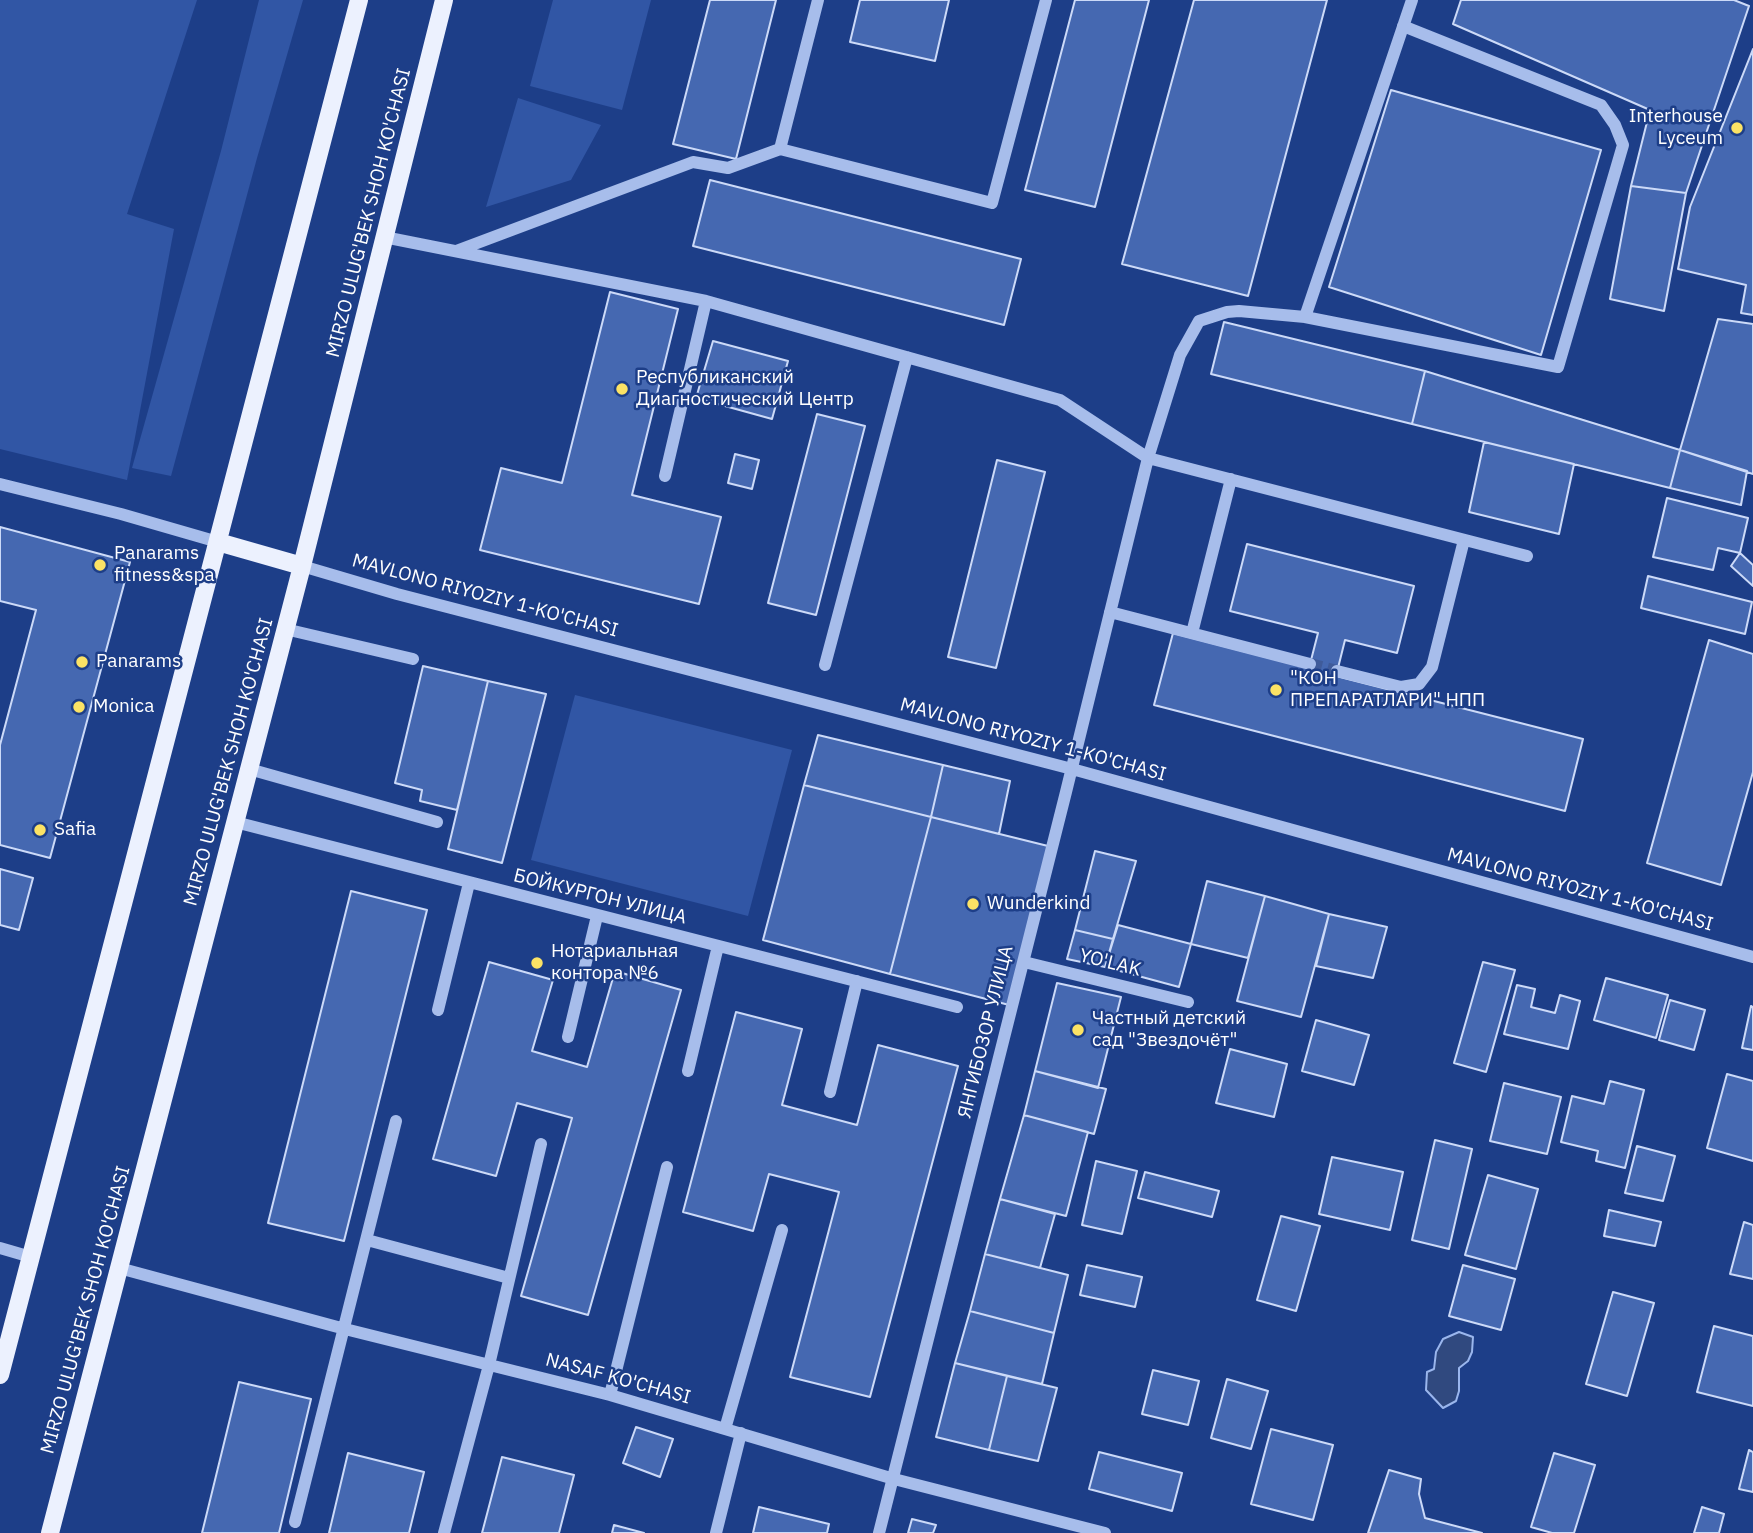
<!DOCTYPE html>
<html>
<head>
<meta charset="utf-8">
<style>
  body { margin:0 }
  canvas { display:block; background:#1d3e88 }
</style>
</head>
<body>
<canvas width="1753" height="1533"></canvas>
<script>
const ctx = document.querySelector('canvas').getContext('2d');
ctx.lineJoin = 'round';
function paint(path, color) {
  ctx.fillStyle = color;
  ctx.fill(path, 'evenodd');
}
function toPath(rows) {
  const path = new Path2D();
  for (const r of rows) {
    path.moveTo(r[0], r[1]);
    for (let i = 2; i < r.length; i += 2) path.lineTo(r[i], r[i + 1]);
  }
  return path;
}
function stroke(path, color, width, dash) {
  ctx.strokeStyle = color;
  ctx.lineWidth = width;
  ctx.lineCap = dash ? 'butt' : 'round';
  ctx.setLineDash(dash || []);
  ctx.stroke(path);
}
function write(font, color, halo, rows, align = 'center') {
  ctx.font = font + ' "IBM Plex Sans",sans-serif';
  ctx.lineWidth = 5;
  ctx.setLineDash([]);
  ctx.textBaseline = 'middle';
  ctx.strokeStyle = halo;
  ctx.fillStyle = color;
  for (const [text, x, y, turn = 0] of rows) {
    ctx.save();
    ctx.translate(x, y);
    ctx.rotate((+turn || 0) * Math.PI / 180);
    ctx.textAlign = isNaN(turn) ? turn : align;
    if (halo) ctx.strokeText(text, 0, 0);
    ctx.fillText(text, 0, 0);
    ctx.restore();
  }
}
const green = toPath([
  [0,0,197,0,127,214,174,229,127,480,0,449],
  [259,0,303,0,257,158,171,476,132,468,221,151],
  [553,0,651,0,622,110,530,86],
  [518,98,601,125,571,180,486,207],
  [575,695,792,750,748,916,531,860]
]);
const water = toPath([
  [1459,1332,1473,1337,1472,1352,1468,1361,1459,1368,1459,1391,1456,1401,1443,1408,1426,1390,1427,1372,1434,1369,1436,1352,1443,1339,1459,1332]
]);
const building = toPath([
  [710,0,776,0,736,159,673,144,710,0],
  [860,0,949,0,935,61,850,42,860,0],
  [1075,0,1149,0,1095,207,1025,190,1075,0],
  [1194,0,1327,0,1248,296,1122,264,1194,0],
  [1461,0,1734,0,1749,6,1686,193,1631,186,1650,110,1453,24,1461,0],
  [1753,49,1753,315,1741,313,1746,285,1678,269,1690,207,1753,49],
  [1391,90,1601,150,1541,355,1329,287,1391,90],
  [710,180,1021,259,1004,325,693,246,710,180],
  [1631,186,1686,193,1664,311,1610,299,1631,186],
  [610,292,678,309,632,495,721,517,699,604,480,550,501,468,562,483,610,292],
  [1718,319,1753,324,1753,474,1680,450,1718,319],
  [1224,322,1425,371,1412,424,1211,374,1224,322],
  [713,341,788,361,772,419,696,398,713,341],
  [1425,371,1680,450,1670,488,1412,424,1425,371],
  [817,414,865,426,816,615,768,603,817,414],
  [1484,442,1574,464,1559,534,1469,512,1484,442],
  [1680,450,1747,471,1741,505,1670,488,1680,450],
  [735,454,759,460,752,489,728,483,735,454],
  [997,460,1045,472,996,668,948,657,997,460],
  [1667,498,1748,518,1740,553,1718,548,1713,570,1653,557,1667,498],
  [0,527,130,562,50,858,0,845,0,745,36,610,0,601,0,527],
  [1247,544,1414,586,1397,653,1345,640,1336,676,1583,739,1565,811,1154,705,1173,633,1309,668,1318,633,1230,611,1247,544],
  [1740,553,1753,565,1753,586,1731,566,1740,553],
  [1648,576,1752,602,1745,634,1641,608,1648,576],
  [1709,640,1753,654,1753,772,1721,885,1647,863,1709,640],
  [423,666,488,681,457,810,420,801,422,790,395,783,423,666],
  [488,681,546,694,502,863,448,849,488,681],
  [818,735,943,765,931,817,804,785,818,735],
  [943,765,1010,781,999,834,931,817,943,765],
  [804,785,931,817,890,974,763,940,804,785],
  [931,817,1052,847,1013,1006,890,974,931,817],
  [1095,851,1136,861,1113,939,1075,930,1095,851],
  [0,869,33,878,19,930,0,925,0,869],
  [1207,881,1265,896,1248,958,1191,944,1207,881],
  [351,891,427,910,344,1241,268,1223,351,891],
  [1265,896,1329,914,1301,1017,1237,1001,1265,896],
  [1329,914,1387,927,1373,978,1316,966,1329,914],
  [1118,925,1191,944,1179,987,1105,967,1118,925],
  [1075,930,1113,939,1105,967,1067,959,1075,930],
  [489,962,553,980,532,1051,587,1067,615,971,681,990,588,1315,521,1296,572,1118,517,1103,496,1176,433,1159,489,962],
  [1483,962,1515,970,1486,1072,1454,1063,1483,962],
  [1606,978,1668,995,1656,1038,1594,1020,1606,978],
  [1057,983,1121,997,1098,1088,1035,1071,1057,983],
  [1517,985,1535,989,1531,1007,1555,1013,1560,995,1580,1001,1568,1049,1504,1034,1517,985],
  [1670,1000,1705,1010,1694,1050,1659,1040,1670,1000],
  [1751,1006,1753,1007,1753,1050,1742,1048,1751,1006],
  [736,1012,802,1029,782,1105,857,1125,878,1045,958,1066,870,1397,790,1377,839,1192,769,1174,753,1231,683,1212,736,1012],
  [1316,1020,1369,1035,1354,1085,1302,1071,1316,1020],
  [1230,1049,1287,1064,1274,1117,1216,1103,1230,1049],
  [1035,1071,1106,1089,1094,1134,1024,1115,1035,1071],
  [1727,1074,1753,1081,1753,1161,1707,1148,1727,1074],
  [1610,1081,1644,1090,1625,1168,1596,1161,1598,1151,1561,1142,1572,1096,1604,1104,1610,1081],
  [1504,1083,1561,1097,1547,1154,1490,1141,1504,1083],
  [1024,1115,1088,1132,1066,1216,1000,1199,1024,1115],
  [1435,1140,1472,1149,1449,1249,1412,1240,1435,1140],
  [1637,1146,1675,1156,1663,1201,1625,1193,1637,1146],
  [1332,1157,1403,1172,1390,1230,1319,1214,1332,1157],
  [1096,1161,1137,1171,1122,1234,1082,1225,1096,1161],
  [1145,1172,1219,1191,1212,1217,1138,1198,1145,1172],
  [1488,1175,1538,1189,1516,1269,1465,1255,1488,1175],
  [1000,1199,1055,1214,1040,1268,985,1254,1000,1199],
  [1609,1210,1661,1222,1655,1246,1604,1236,1609,1210],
  [1281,1216,1320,1226,1296,1311,1257,1300,1281,1216],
  [1744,1222,1753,1225,1753,1279,1730,1274,1744,1222],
  [985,1254,1068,1275,1054,1333,970,1311,985,1254],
  [1087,1265,1142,1277,1135,1307,1080,1295,1087,1265],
  [1463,1265,1515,1279,1501,1330,1449,1316,1463,1265],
  [1613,1292,1654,1303,1627,1396,1586,1384,1613,1292],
  [970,1311,1054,1333,1042,1384,955,1363,970,1311],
  [1714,1326,1753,1336,1753,1406,1697,1392,1714,1326],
  [955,1363,1007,1376,989,1450,936,1437,955,1363],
  [1153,1370,1199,1381,1188,1425,1142,1414,1153,1370],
  [1007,1376,1057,1388,1038,1461,989,1450,1007,1376],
  [1227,1379,1268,1391,1251,1449,1211,1438,1227,1379],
  [239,1382,311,1399,279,1533,202,1533,239,1382],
  [636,1427,673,1439,660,1477,623,1463,636,1427],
  [1271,1429,1333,1445,1313,1520,1251,1504,1271,1429],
  [1749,1450,1753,1452,1753,1492,1739,1489,1749,1450],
  [1099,1452,1182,1473,1172,1511,1089,1489,1099,1452],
  [348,1453,424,1472,409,1533,329,1533,348,1453],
  [1554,1453,1595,1465,1574,1533,1552,1533,1531,1527,1554,1453],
  [502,1457,574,1475,559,1533,482,1533,502,1457],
  [1389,1470,1421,1479,1419,1494,1425,1518,1482,1533,1368,1533,1389,1470],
  [759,1507,829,1524,827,1533,753,1533,759,1507],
  [1702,1507,1724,1514,1719,1533,1694,1533,1702,1507],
  [912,1519,936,1525,933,1533,908,1533,912,1519],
  [614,1525,644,1533,612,1533,614,1525]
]);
const minorTunnel = toPath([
  [1310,664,1337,671]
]);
const minor = toPath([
  [780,149,818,0],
  [384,237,706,301,1060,400,1148,458,1527,556],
  [456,251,693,162,728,168,780,149,992,203,1046,0],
  [1305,317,1412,0],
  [665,476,706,301],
  [0,484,121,514,218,542],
  [302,566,397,594,1072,769,1753,957],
  [1110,612,1310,664],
  [285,629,413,659],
  [1192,633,1231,479],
  [825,665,907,357],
  [1337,671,1401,687,1419,684,1432,667,1464,540],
  [249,769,437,822],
  [235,822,957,1007],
  [1024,962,1188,1002],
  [438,1010,469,883],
  [568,1037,597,916],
  [688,1071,718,946],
  [830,1092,857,981],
  [367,1240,509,1278],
  [0,1248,31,1257],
  [119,1268,345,1329,610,1395,894,1479,1105,1533],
  [610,1395,667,1167],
  [725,1429,782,1230],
  [295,1522,396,1121],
  [444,1533,489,1365,541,1144],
  [716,1533,741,1433],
  [879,1533,1066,792,1148,458,1180,355,1199,321,1227,312,1239,311,1305,317,1558,367,1623,145,1615,125,1601,105,1403,26]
]);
const major = toPath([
  [218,542,302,566],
  [0,1375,359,0],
  [50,1533,302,566,444,0]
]);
const markers = [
  [1737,128,7,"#fbe265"],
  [622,389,7,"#fbe265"],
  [100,565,7,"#fbe265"],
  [82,662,7,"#fbe265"],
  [1276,690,7,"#fbe265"],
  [79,707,7,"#fbe265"],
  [40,830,7,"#fbe265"],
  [973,904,7,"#fbe265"],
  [537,963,7,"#fbe265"],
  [1078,1030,7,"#fbe265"]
];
const poiNames = [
  ["Interhouse",1723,117,"right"],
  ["Lyceum",1723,139,"right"],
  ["Республиканский",636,378],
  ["Диагностический Центр",636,400],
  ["Panarams",114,554],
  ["fitness&spa",114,576],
  ["Panarams",96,662],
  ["\"КОН",1290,679],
  ["ПРЕПАРАТЛАРИ\" НПП",1290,701],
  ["Monica",93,707],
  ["Safia",54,830],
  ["Wunderkind",987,904],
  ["Нотариальная",551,952],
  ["контора №6",551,974],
  ["Частный детский",1092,1019],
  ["сад \"Звездочёт\"",1092,1041]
];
const streetNames = [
  ["MIRZO ULUG'BEK SHOH KO'CHASI",369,213,-76],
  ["MAVLONO RIYOZIY 1-KO'CHASI",485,596,15],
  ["MAVLONO RIYOZIY 1-KO'CHASI",1033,740,15],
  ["MIRZO ULUG'BEK SHOH KO'CHASI",229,762,-75],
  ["MAVLONO RIYOZIY 1-KO'CHASI",1580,890,15],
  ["БОЙКУРГОН УЛИЦА",600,897,14],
  ["YO'LAK",1110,963,14],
  ["ЯНГИБОЗОР УЛИЦА",986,1032,-76],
  ["MIRZO ULUG'BEK SHOH KO'CHASI",86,1310,-75],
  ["NASAF KO'CHASI",618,1379,15]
];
paint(green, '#3156a5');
paint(water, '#30497f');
stroke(water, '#9ab6ed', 2);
paint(building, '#4568b1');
stroke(building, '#ccdaf8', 2);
stroke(minorTunnel, '#3f5b9a', 12, [12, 6]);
stroke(minor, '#a7bdeb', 12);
stroke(major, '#ecf1fe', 18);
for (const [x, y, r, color] of markers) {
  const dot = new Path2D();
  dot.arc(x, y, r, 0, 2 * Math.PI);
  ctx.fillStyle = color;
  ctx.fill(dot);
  stroke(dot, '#1d3e88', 2.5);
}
write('19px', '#fff', '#1d3e88', poiNames, 'left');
write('19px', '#fff', '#1d3e88', streetNames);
</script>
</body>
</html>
